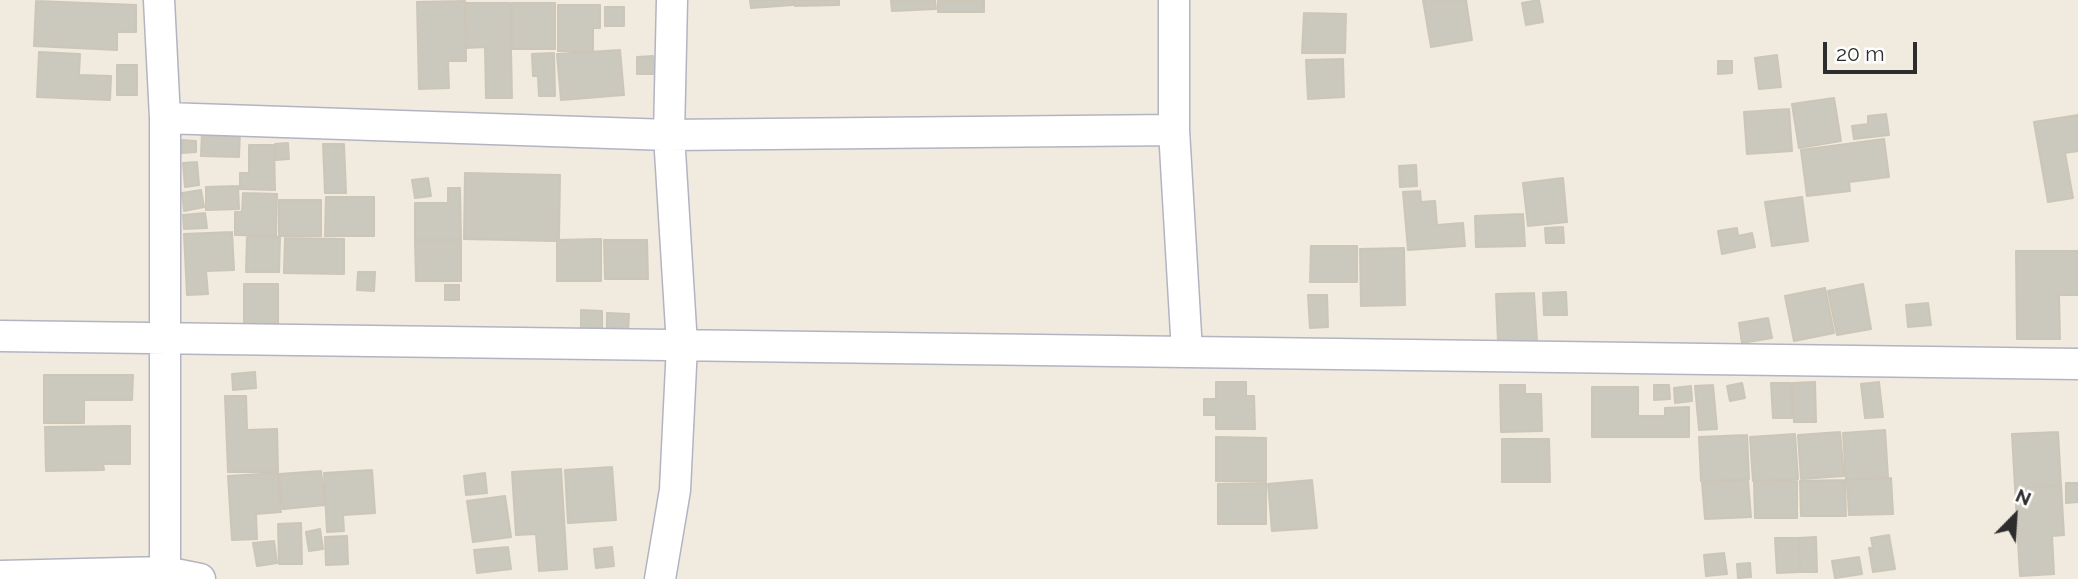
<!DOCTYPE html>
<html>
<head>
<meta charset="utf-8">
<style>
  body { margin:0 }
  #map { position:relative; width:2078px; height:579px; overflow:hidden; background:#f0eadf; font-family:Raleway,sans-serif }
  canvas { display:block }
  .north { position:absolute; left:1980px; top:481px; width:70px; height:70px; -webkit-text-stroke:5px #fff; paint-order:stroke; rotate:24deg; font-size:19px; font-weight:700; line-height:28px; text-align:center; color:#2d2d2d }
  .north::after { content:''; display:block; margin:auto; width:24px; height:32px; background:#2d2d2d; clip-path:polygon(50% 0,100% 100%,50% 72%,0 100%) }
  .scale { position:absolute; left:1823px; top:42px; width:94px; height:32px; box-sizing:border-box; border:4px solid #2d2d2d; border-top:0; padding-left:9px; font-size:21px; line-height:24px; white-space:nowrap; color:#2d2d2d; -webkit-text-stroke:5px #fff; paint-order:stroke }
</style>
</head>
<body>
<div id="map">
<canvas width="2078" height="579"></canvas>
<div class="north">N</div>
<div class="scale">20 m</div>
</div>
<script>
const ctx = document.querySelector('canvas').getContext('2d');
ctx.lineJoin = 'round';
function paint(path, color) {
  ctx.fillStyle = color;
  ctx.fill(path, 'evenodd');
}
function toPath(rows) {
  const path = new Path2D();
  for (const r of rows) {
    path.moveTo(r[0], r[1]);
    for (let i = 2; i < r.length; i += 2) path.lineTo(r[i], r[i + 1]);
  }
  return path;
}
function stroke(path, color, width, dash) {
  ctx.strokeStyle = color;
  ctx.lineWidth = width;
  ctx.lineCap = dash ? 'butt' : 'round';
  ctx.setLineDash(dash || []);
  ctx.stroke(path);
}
const building = toPath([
  [750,0,793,0,793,5,751,8,750,0],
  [795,0,839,0,839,5,795,6,795,0],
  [891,0,935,0,936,9,892,11,891,0],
  [938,0,984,0,984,12,938,12,938,0],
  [1423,0,1466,0,1472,40,1431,47,1423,0],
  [1539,0,1543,22,1526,25,1522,3,1539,0],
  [36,1,136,5,136,32,117,32,117,50,34,46,36,1],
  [465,1,466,61,448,61,449,88,419,89,417,2,465,1],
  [466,3,510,3,512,98,486,98,485,47,466,48,466,3],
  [512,3,555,3,555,49,512,49,512,3],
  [558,5,600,5,600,28,593,28,593,51,558,51,558,5],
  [605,7,624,7,624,26,605,26,605,7],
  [1304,13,1346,14,1345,53,1302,53,1304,13],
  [620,50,624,95,561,100,557,54,620,50],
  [39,52,80,54,79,75,111,76,110,100,37,97,39,52],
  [554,53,555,96,539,96,538,76,533,76,532,54,554,53],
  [1777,55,1781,87,1759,89,1755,58,1777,55],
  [653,56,654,74,637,74,637,57,653,56],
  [1343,59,1344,97,1308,99,1306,60,1343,59],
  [1718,61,1732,61,1732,73,1718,74,1718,61],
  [117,65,137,65,137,95,117,95,117,65],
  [1834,98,1841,141,1799,148,1792,104,1834,98],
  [1789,109,1792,151,1747,154,1744,112,1789,109],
  [1886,114,1889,135,1854,139,1852,126,1868,124,1868,116,1886,114],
  [2078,115,2078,151,2065,153,2073,198,2048,202,2034,122,2078,115],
  [202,131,240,132,239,157,201,156,202,131],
  [1884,139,1889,177,1849,182,1850,191,1807,196,1801,150,1884,139],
  [182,140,196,141,196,152,182,153,182,140],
  [288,143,289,159,276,160,275,144,288,143],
  [323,144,344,144,346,193,325,193,323,144],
  [249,145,274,145,275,190,240,189,240,173,249,173,249,145],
  [197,162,199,185,185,187,183,163,197,162],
  [1416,165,1417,186,1400,187,1399,166,1416,165],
  [465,173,560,175,559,238,555,238,555,241,464,239,465,173],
  [428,178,431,196,415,198,412,180,428,178],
  [1563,178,1567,222,1528,226,1523,183,1563,178],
  [238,186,239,209,206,210,206,187,238,186],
  [448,188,460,188,461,240,415,240,415,203,448,203,448,188],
  [201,190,204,207,184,211,182,193,201,190],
  [1420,191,1421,202,1435,201,1437,225,1463,223,1465,246,1408,250,1403,192,1420,191],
  [243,193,277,194,276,236,235,235,235,212,242,212,243,193],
  [326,197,374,197,374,236,325,236,326,197],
  [1802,197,1808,241,1772,246,1765,202,1802,197],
  [279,200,321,200,321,236,279,236,279,200],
  [205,213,207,228,184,229,183,215,205,213],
  [1523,214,1525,246,1476,247,1475,216,1523,214],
  [1563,227,1564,243,1546,243,1545,228,1563,227],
  [1737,228,1738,236,1752,233,1755,247,1722,254,1718,231,1737,228],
  [232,232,234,270,206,271,208,294,187,295,184,234,232,232],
  [247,236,280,237,279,272,246,272,247,236],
  [285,238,344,239,344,274,284,273,285,238],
  [601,239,601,281,557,281,557,240,601,239],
  [415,240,461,240,461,281,416,281,415,240],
  [604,240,647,240,648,279,605,279,604,240],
  [1311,246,1357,246,1357,282,1310,282,1311,246],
  [1404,248,1405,305,1361,306,1360,249,1404,248],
  [2016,251,2078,251,2078,295,2059,295,2060,339,2017,339,2016,251],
  [358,272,375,272,374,291,357,290,358,272],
  [244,284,278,284,278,333,244,333,244,284],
  [1863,284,1871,329,1837,335,1828,291,1863,284],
  [445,285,459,285,459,300,445,300,445,285],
  [1825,288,1834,333,1794,341,1785,296,1825,288],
  [1566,292,1567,315,1544,315,1543,293,1566,292],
  [1534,293,1537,341,1498,342,1496,294,1534,293],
  [1308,295,1327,295,1328,327,1310,328,1308,295],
  [1928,303,1931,325,1908,327,1906,305,1928,303],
  [581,310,602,311,602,334,581,334,581,310],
  [607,313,629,314,628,333,607,331,607,313],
  [1768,318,1772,338,1742,343,1739,323,1768,318],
  [255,372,256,388,233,390,232,374,255,372],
  [44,375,133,375,132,400,84,400,84,423,44,423,44,375],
  [1216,382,1246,382,1246,396,1254,396,1255,429,1216,429,1216,415,1204,415,1204,399,1216,399,1216,382],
  [1815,382,1816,422,1794,422,1793,383,1815,382],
  [1879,382,1883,417,1865,418,1861,384,1879,382],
  [1742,383,1745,398,1730,401,1727,386,1742,383],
  [1771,383,1791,383,1792,418,1773,418,1771,383],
  [1500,385,1525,385,1525,394,1541,394,1542,431,1501,432,1500,385],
  [1654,385,1669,385,1670,399,1654,400,1654,385],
  [1713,385,1717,429,1699,430,1695,386,1713,385],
  [1691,386,1692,401,1675,403,1674,388,1691,386],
  [1592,387,1638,387,1638,416,1665,416,1665,408,1689,407,1689,437,1592,437,1592,387],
  [225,396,246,396,247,430,277,429,278,472,228,472,225,396],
  [130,426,130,464,103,464,104,470,46,471,45,427,130,426],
  [1885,430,1888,477,1846,480,1843,433,1885,430],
  [1840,432,1844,476,1801,479,1798,435,1840,432],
  [2058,432,2061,485,2015,488,2012,434,2058,432],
  [1795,434,1798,479,1753,481,1750,437,1795,434],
  [1747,435,1749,479,1701,481,1699,437,1747,435],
  [1216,437,1266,438,1266,481,1216,481,1216,437],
  [1502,439,1549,439,1550,482,1502,482,1502,439],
  [612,467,616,520,568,523,565,470,612,467],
  [561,469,567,569,539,571,536,534,516,535,512,472,561,469],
  [372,470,375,513,343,515,344,531,327,532,324,473,372,470],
  [321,471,325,505,283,509,279,474,321,471],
  [278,473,281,512,256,514,257,539,232,540,228,476,278,473],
  [485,473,487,493,466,495,464,476,485,473],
  [1891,478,1893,514,1849,515,1847,480,1891,478],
  [1312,480,1317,528,1272,531,1268,484,1312,480],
  [1748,480,1751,517,1705,519,1702,483,1748,480],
  [1845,480,1846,516,1801,516,1800,481,1845,480],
  [1797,481,1797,518,1755,518,1754,482,1797,481],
  [1266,483,1266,524,1218,524,1218,484,1266,483],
  [2066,483,2078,483,2078,502,2066,503,2066,483],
  [2061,485,2064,535,2052,536,2054,574,2020,576,2015,488,2061,485],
  [505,496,511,537,473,542,467,501,505,496],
  [301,523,302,564,279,564,278,524,301,523],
  [320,529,323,549,309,551,306,532,320,529],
  [1889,535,1895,569,1873,572,1869,548,1873,548,1871,538,1889,535],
  [347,536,348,564,326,565,325,537,347,536],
  [1816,537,1817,572,1800,572,1799,538,1816,537],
  [1775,538,1799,538,1800,572,1777,573,1775,538],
  [274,541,277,563,257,566,253,543,274,541],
  [508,547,511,569,477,573,474,550,508,547],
  [612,547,614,566,596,568,594,549,612,547],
  [1724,553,1727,574,1706,576,1704,555,1724,553],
  [1859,557,1862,574,1835,578,1832,561,1859,557],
  [1750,563,1751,577,1738,578,1737,564,1750,563]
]);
const minor = toPath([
  [159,0,165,118,165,579],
  [1174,0,1174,130,1187,352],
  [165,118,669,135,1174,130],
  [0,336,2078,364],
  [0,576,165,572,200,579],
  [660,579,675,490,682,345,669,135,672,0]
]);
paint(building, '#cbc8bd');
stroke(building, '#ccc6b8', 2);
stroke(minor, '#b3b4c2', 33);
stroke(minor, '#fff', 30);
</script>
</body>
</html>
